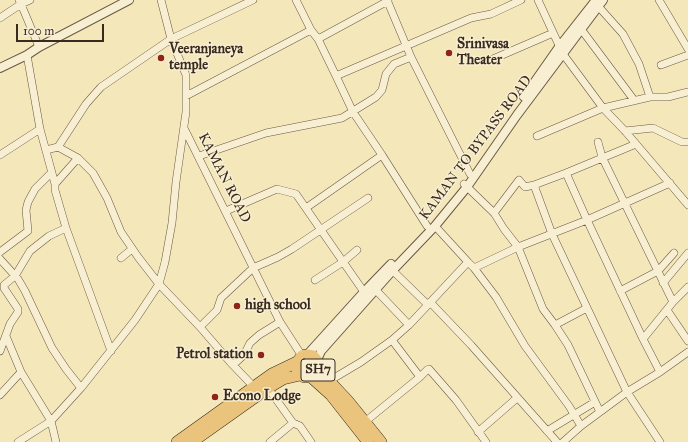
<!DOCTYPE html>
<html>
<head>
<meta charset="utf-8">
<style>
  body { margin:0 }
  #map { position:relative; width:688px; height:442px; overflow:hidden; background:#f4e7b9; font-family:"IM FELL Great Primer",serif }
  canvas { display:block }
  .scale { position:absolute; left:16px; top:24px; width:88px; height:18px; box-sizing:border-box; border:2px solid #392a1f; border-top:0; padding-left:5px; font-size:12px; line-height:14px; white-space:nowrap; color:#392a1f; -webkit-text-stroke:3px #f8efd2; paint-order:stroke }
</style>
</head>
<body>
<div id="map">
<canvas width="688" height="442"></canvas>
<div class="scale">100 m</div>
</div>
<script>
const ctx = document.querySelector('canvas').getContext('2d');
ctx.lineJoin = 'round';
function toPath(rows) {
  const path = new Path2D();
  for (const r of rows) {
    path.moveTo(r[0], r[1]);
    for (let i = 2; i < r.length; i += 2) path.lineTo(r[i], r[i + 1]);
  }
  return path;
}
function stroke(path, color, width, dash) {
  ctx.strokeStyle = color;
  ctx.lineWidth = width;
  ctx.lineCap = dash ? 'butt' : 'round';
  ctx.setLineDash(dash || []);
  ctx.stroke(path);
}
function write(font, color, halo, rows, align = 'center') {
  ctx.font = font + ' "IM FELL Great Primer",serif';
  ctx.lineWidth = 3;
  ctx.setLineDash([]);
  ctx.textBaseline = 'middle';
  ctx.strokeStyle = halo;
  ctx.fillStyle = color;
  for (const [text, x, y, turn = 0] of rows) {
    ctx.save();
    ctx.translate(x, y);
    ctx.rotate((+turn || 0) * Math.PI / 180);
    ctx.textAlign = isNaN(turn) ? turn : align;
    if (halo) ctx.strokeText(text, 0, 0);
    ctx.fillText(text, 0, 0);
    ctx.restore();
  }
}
const minor = toPath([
  [30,0,21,4,39,47],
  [296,0,311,30,318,39,336,76],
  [387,0,411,57,470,174],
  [538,0,563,54,603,108,625,131,688,205],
  [659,0,688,49],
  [598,6,623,34,639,64,650,97],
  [0,18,21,4,19,0],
  [581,29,634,100],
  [318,39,388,1],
  [27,55,40,129,55,184,55,190,66,228,111,351],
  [493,59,553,33],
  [661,65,688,55],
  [186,96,311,30],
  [184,128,280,322,302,356],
  [625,131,653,128,682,142,688,142],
  [537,136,603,108,650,97,668,97,688,92],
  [598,142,602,157,673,302],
  [58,147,86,104,101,87,171,39,253,0],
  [46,150,58,147,78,158,93,173,107,198,121,232,138,257,159,284,200,327,230,362,254,387],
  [0,155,40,129],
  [199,156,266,133,342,118,376,97,382,90,386,74,394,64,411,57],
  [566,173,587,220,643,339],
  [55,184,78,158],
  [464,184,494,213,504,229,518,247,543,309,555,325,568,345,600,412],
  [534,185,552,234,627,392,660,442],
  [306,208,382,155],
  [226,211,277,189,296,194,364,292],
  [494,213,519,180,525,187,534,185,566,173,636,144],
  [427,226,382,155,353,112,336,76,471,18,491,14,521,0],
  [0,252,28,231,26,210,28,202,35,189,51,173],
  [121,258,132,249],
  [0,259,18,279,25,291,52,348,66,369,81,388],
  [468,262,474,268,518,247,587,220,670,183],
  [389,267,428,305],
  [474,268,496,297,525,346,569,406,581,426],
  [315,280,343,262,357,250],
  [663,283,688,253],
  [372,286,409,325],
  [620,291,658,271,674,253],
  [430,302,471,345,557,442],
  [667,310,688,341],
  [555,325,587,308],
  [200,327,217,310,221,298,253,268,278,257,292,249,368,198],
  [6,336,21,372,51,421,56,442],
  [392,340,420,377],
  [0,351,10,324,18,312,18,309,4,288,4,285,15,276,30,251,49,236,66,228],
  [233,365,244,355,250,343,259,335,280,322],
  [660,372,688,352],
  [329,381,361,362,392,340,409,325,468,262,435,226],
  [268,388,293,423,300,426,311,442],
  [0,395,21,372],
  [366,421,420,377,427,370,429,369,456,400,486,442],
  [547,431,595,402],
  [478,432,517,398],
  [18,442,51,421,81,388,135,320,159,284,165,262,172,223,176,182,186,112,186,75,171,39,161,0],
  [270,442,293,423],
  [563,442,581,426,627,392,660,372,643,339,673,302,688,287]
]);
const tertiary = toPath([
  [0,68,27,55,39,47,129,0],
  [524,97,559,47,596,0],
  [307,355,364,292,391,264],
  [317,360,321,351,392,271,435,226,467,187,517,115,603,0]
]);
const primary = toPath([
  [319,370,348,401,381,442],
  [311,377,331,395,368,442],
  [177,442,272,374,297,362,302,356,307,355,313,356,319,363,319,370,316,374,311,377,304,377,298,372,297,369,297,362],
  [192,442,268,388,283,379,300,375]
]);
const markers = [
  [449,53,4,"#8f2418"],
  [161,58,4,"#8f2418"],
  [237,306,4,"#8f2418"],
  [261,355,4,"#8f2418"],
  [215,397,4,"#8f2418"]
];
const shields = [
  [318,370,34]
];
const shieldNames = [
  ["SH7",318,370]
];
const poiNames = [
  ["Srinivasa",457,45],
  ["Theater",457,61],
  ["Veeranjaneya",169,50],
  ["temple",169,66],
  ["high school",245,306],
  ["Petrol station",253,355,"right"],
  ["Econo Lodge",223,397]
];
const streetNames = [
  ["KAMAN TO BYPASS ROAD",476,148,-53],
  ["KAMAN ROAD",224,178,63]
];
stroke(minor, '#685946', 8);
stroke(tertiary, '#685946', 10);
stroke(primary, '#392a1f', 12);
stroke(minor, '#f8efd2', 7);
stroke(tertiary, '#f8efd2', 8);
stroke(primary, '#eac47c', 11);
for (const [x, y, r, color] of markers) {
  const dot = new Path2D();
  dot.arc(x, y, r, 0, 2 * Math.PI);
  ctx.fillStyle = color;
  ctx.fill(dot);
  stroke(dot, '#f8efd2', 1.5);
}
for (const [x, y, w] of shields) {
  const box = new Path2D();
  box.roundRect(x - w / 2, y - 11, w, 22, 3);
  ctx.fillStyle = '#f8efd2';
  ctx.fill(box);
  stroke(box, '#392a1f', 1);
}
write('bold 13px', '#392a1f', null, shieldNames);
write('bold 14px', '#392a1f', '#f8efd2', poiNames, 'left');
write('14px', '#392a1f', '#f8efd2', streetNames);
</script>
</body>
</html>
